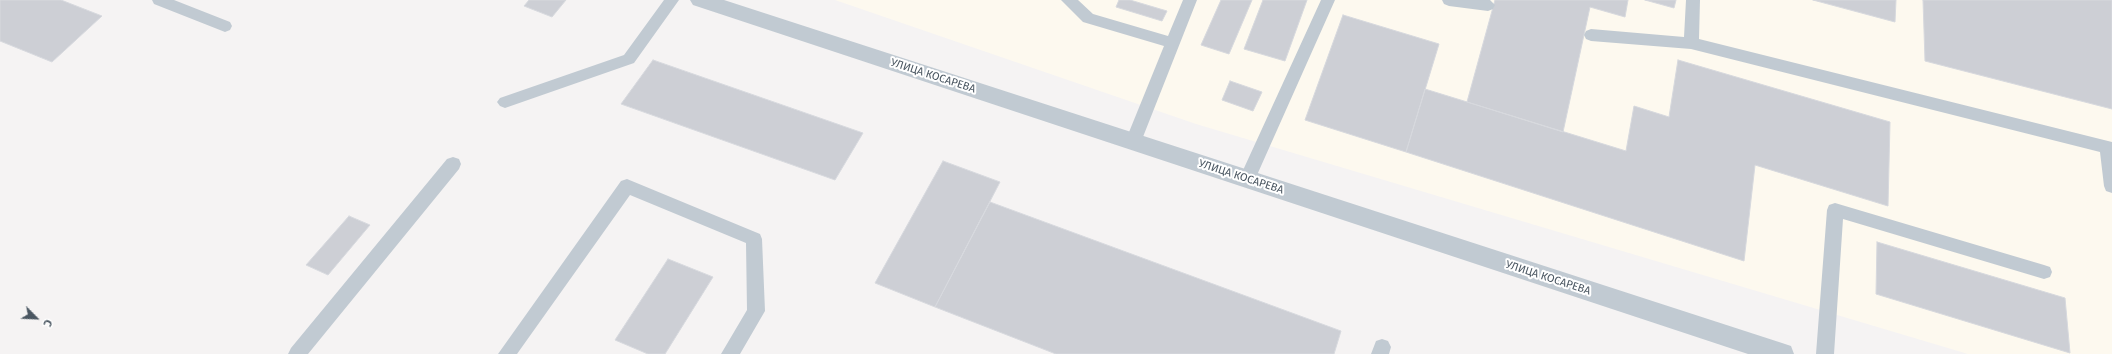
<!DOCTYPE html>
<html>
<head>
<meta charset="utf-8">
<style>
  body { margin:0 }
  #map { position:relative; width:2112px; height:354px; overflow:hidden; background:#f5f3f3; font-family:"Fira Sans",sans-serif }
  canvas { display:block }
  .north { position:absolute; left:16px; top:298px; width:40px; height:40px; -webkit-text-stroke:3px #fff; paint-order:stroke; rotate:114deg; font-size:11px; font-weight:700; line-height:16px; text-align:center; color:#4a5661 }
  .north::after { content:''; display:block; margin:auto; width:14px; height:18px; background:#4a5661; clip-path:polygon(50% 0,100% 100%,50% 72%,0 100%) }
</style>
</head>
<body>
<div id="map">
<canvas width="2112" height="354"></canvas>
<div class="north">С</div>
</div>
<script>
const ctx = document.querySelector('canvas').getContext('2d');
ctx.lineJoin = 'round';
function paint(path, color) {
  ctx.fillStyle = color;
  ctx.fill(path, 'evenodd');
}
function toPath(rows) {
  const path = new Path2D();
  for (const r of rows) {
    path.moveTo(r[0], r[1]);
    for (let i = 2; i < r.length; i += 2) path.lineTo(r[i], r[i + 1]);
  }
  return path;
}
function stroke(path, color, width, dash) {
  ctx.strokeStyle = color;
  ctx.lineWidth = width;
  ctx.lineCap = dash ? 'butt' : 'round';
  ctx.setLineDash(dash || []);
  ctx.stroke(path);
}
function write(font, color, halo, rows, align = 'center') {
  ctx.font = font + ' "Fira Sans",sans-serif';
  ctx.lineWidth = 4;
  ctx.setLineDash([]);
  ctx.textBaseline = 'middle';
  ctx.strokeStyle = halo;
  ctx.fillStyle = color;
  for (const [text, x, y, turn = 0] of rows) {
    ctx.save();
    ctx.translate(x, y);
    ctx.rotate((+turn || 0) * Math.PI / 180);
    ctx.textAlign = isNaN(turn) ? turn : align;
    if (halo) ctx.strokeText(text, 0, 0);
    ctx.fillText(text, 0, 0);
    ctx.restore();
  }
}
const commercial = toPath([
  [835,0,2112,0,2112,354,1968,354,1196,124]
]);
const building = toPath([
  [0,0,61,0,102,16,52,62,0,41,0,0],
  [529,0,566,0,552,17,524,6,529,0],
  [1119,0,1130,0,1167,11,1162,21,1116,7,1119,0],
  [1221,0,1252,0,1229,54,1201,45,1221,0],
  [1263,0,1307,0,1285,61,1244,49,1263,0],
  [1495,0,1628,0,1625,17,1590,7,1563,132,1467,102,1495,0],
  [1645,0,1676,0,1674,8,1645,0],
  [1813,0,1896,0,1895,22,1813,0],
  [1923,0,2112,0,2112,109,1925,61,1923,0],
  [1343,15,1439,44,1406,152,1305,120,1343,15],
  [653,60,863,133,835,180,621,104,653,60],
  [1678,60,1890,122,1888,206,1755,165,1744,261,1406,152,1425,89,1626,151,1634,106,1669,117,1678,60],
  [1230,81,1262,92,1253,111,1222,100,1230,81],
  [943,161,1000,182,935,307,875,283,943,161],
  [990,202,1341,331,1334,354,1056,354,935,307,990,202],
  [349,216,370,225,328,275,306,265,349,216],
  [1877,242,2065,298,2070,353,1876,294,1877,242],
  [668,259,713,277,665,354,648,354,615,340,668,259]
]);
const service = toPath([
  [152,0,174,0,230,22,232,26,230,30,225,32,154,4,152,0],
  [664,0,679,0,634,63,505,108,500,106,497,102,500,98,624,55,664,0],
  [1061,0,1078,0,1093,14,1168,36,1183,0,1197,0,1139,147,1133,149,1127,147,1125,142,1164,46,1083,22,1061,0],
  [1321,0,1335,0,1253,184,1247,186,1241,184,1239,179,1321,0],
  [1442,0,1490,0,1495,5,1493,9,1488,11,1449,6,1444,4,1442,0],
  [1686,0,1700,0,1699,39,2112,142,2112,193,2106,191,2104,186,2100,152,1691,49,1591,41,1586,39,1584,35,1586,31,1591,29,1684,37,1686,0],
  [453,157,459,159,461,164,459,169,308,354,288,354,291,348,447,159,453,157],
  [627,179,760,234,762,239,765,311,740,354,721,354,747,310,746,243,630,195,517,354,498,354,621,181,627,179],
  [1835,203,2044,265,2050,267,2052,272,2050,277,2044,279,1843,219,1834,354,1816,354,1827,210,1829,205,1835,203],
  [1382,339,1388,341,1391,347,1389,354,1371,354,1376,341,1382,339]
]);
const tertiary = toPath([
  [690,0,724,0,1782,343,1791,346,1794,354,1748,354,693,5,690,0]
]);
const streetNames = [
  ["УЛИЦА КОСАРЕВА",933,76,18],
  ["УЛИЦА КОСАРЕВА",1241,177,18],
  ["УЛИЦА КОСАРЕВА",1548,278,18]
];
paint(commercial, '#fdf9ef');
paint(building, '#cdcfd5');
stroke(building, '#d7d9de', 1);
paint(service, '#c1cad2');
paint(tertiary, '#c1cad2');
write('11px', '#4a5661', '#fff', streetNames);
</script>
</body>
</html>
